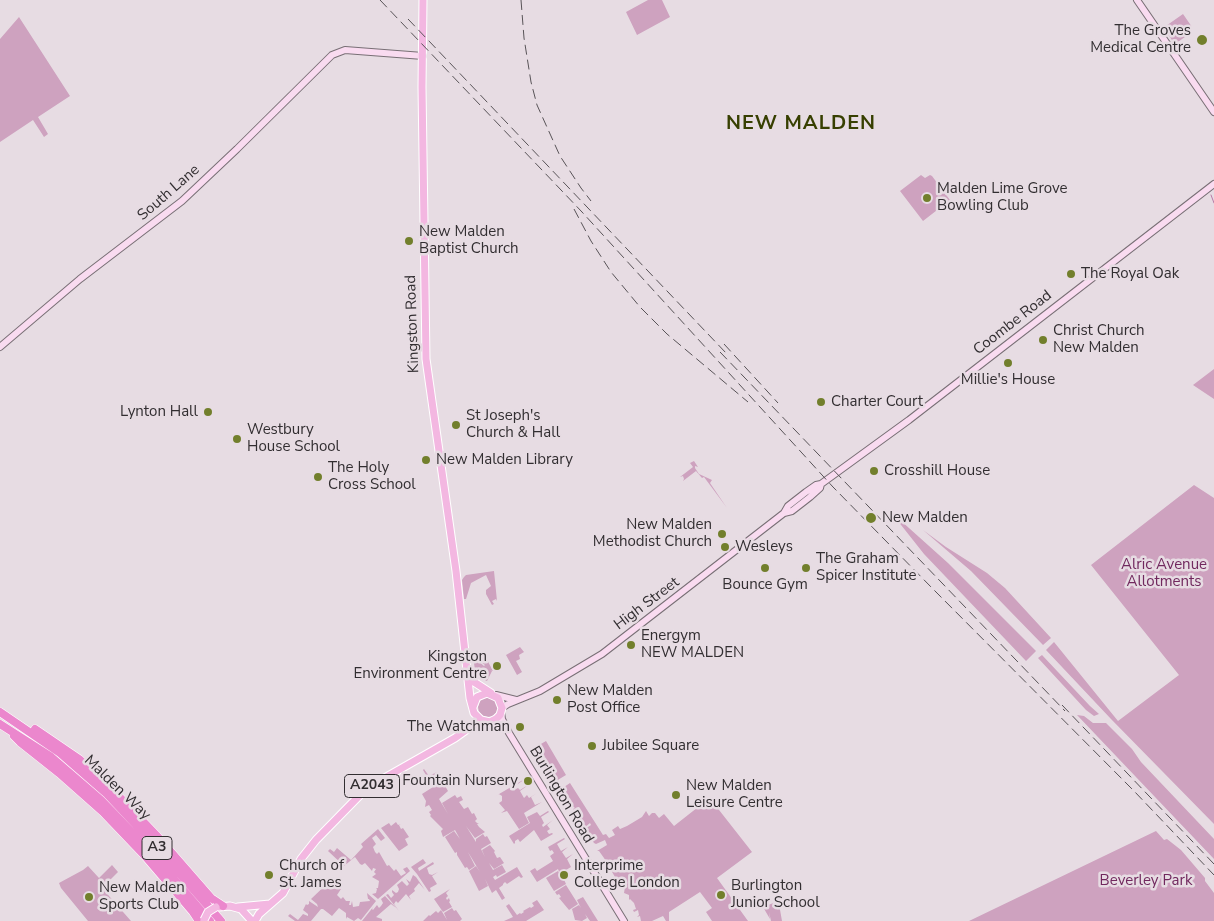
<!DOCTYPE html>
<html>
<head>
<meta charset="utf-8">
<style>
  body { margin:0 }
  canvas { display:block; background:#e7dce3 }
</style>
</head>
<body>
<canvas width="1214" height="921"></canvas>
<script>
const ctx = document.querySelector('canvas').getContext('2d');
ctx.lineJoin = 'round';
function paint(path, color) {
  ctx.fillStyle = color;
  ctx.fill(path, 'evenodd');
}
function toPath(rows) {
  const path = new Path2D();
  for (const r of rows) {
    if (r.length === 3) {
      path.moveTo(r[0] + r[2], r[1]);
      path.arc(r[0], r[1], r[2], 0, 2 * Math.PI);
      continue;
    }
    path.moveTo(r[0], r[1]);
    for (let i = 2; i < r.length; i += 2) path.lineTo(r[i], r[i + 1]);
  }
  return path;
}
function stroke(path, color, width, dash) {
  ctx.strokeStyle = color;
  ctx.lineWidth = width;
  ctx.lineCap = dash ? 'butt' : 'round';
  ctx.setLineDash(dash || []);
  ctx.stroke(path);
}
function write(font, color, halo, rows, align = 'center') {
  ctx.font = font + ' "Nunito Sans",sans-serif';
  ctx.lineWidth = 5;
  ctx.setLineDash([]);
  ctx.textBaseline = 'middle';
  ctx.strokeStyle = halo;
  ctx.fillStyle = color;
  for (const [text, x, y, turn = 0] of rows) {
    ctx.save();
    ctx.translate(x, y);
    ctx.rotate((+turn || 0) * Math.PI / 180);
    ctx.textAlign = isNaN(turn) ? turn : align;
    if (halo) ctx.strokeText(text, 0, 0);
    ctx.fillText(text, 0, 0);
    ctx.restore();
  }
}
const green = toPath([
  [648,0,662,0,670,17,637,35,626,12],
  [1183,14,1192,27,1189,29,1192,32,1175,44,1163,28],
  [19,17,70,96,38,117,48,134,44,137,33,120,0,142,0,39],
  [921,175,925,178,930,175,932,176,950,200,923,221,900,191],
  [1214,369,1214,399,1193,385],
  [694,461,698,467,695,466,695,468,699,474,712,480,710,483,727,508,704,477,702,478,696,471,683,481,684,479,683,476,680,477,693,467,690,463],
  [1194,485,1214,498,1214,824,1111,719,1046,650,1054,642,1118,721,1179,675,1091,565],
  [890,511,948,563,1036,651,1026,661,924,554],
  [923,530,946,547,987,573,1005,588,1051,638,1043,645,971,571],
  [494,571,497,601,496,599,492,601,494,604,492,605,486,594,486,590,491,586,486,575,471,583,466,599,464,599,462,580,464,577,466,575],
  [520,647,524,652,519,655,520,659,516,661,522,672,517,675,506,655],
  [476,653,485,656,493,671,490,670,492,671,487,681,476,676,473,657,484,666,485,665,473,656],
  [1042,655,1090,706,1099,714,1094,716,1086,710,1038,658],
  [488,707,10],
  [1077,715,1084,716,1093,723,1106,723,1132,749,1141,762,1214,839,1214,859],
  [546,741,566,775,556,781,547,764,548,762,546,763,542,757,541,752,534,748],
  [424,769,429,776,437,772,448,791,439,799,448,814,442,803,455,795,457,798,461,796,463,800,459,802,464,809,468,807,472,814,474,813,477,819,475,821,477,823,479,823,477,824,479,827,485,832,475,838,466,826,476,842,476,839,483,834,485,837,487,836,491,843,481,849,485,857,482,850,490,845,495,851,494,852,497,858,500,857,504,863,494,869,489,863,493,870,502,865,506,872,497,877,496,875,493,877,495,880,517,867,523,877,521,878,519,876,507,884,505,882,503,884,503,885,499,888,505,898,502,900,496,890,492,893,485,879,488,886,479,891,469,871,476,866,480,872,468,852,475,866,469,870,467,867,465,868,457,855,457,852,455,853,445,837,454,831,460,839,455,830,443,837,441,831,443,829,430,816,431,815,429,812,432,810,429,805,425,807,426,801,422,794,433,787,423,770],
  [528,777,515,786,516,789,518,788,520,790,531,783,520,791,524,798,527,795,529,798,537,793,531,797,535,805,542,802,524,813,529,823,519,829,507,811,501,813,505,810,499,803,502,801,502,796,499,794,494,797],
  [570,783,603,835,606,834,609,838,615,835,612,830,618,826,620,829,627,826,642,817,646,811,649,816,652,813,655,813,659,818,664,814,674,826,707,800,712,801,752,852,717,878,748,921,712,921,706,912,712,908,700,892,669,912,669,921,666,921,663,916,652,921,641,921,640,916,637,917,639,915,638,910,634,912,633,910,636,909,634,903,630,899,629,900,629,895,624,893,625,887,623,884,621,885,618,881,616,882,616,877,615,877,604,858,599,851,597,851,607,845,605,840,596,844,594,843,585,829,591,825,590,823,584,828,584,823,582,819,580,820,579,819,578,816,580,814,578,811,575,813,573,809,575,808,569,803,570,799,569,797,567,799,561,789],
  [548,811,549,812,541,817,544,823,542,825,543,827,553,820,547,825,550,829,547,831,549,834,552,833,553,834,541,841,534,830,520,842,518,839,515,841,515,843,514,844,509,836,530,823,527,817,537,812,540,816],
  [396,822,398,825,401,824,399,825,401,829,403,828,409,837,405,839,408,845,399,851,381,828,389,823,391,826],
  [378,829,385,838,381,841,376,835,372,838,376,844,373,847,375,852,377,854,379,852,387,866,389,865,394,871,396,869,401,876,406,873,403,869,407,867,410,871,378,899,372,894,376,893,377,889,376,888,378,888,379,881,372,877,376,874,374,872,376,869,373,868,372,871,365,863,362,865,360,864,355,857,344,866,328,851,330,849,334,852,337,848,351,860,363,847,361,844],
  [1156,831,1164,840,1167,839,1181,850,1205,878,1205,881,1214,893,1214,921,969,921],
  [564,838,565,839,557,844,561,851,568,847,562,852,566,858,573,854,567,859,571,867,561,873,566,884,554,891,546,878,558,871,560,874,558,869,537,882,530,871,535,868,537,871,553,861,550,856,554,853,552,850,550,851,548,847],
  [423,859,426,863,418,868,419,871,433,862,434,864,427,868,429,874,432,875,438,872,432,876,437,884,430,888,431,891,429,892,417,874,411,867],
  [112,865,118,872,102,888,131,921,88,921,61,888,59,883,83,870,88,866,99,878],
  [413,875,416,877,425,890,419,883,414,889,415,891,409,896,411,900,406,894,398,903,396,901,394,904,399,911,386,895,388,894,391,898,394,895,392,892,392,890,396,893,398,892,399,889,397,885,402,881,407,886,409,884,406,879,410,882],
  [333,878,331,882,341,889,337,895,341,899,343,897,346,901,350,901,349,905,351,905,352,901,353,907,359,906,360,902,370,901,369,899,368,899,367,893,376,901,361,920,358,918,354,921,347,917,346,919,346,913,339,908,332,916,323,909,321,909,311,921,295,921,288,916,290,914,298,920,303,914,308,916,308,914,303,910,306,904,307,905,309,904,309,901,318,907,317,904,311,899],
  [566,885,578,904,569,910,559,898,561,897,559,894,557,895,555,892],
  [450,889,446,893,448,896,446,898,447,900,449,898,450,901,449,902,452,907,443,912,434,899],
  [385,896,396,908,391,904,376,917,382,919,382,921,362,921,374,906,372,909,373,910,377,905,379,908,381,906,383,903,381,899],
  [583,897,598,921,590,921,585,914,587,918,582,921,575,920,572,909,579,905,581,908,577,900],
  [537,900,544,910,526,921,504,921,513,917,506,906,509,904,517,915,520,913,521,914,524,912,523,911,530,907,531,908,534,906,532,903],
  [776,902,778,905,779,904,782,921,771,921,769,912,770,919,763,907],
  [452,908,454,911,456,910,462,919,460,921,423,921,429,915,430,916,436,911,438,913,441,910,447,920,444,913]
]);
const stream = toPath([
  [1211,195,1214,203]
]);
const secondary = toPath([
  [1137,0,1214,112],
  [0,347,80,279,182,201,237,149,332,55,345,50,423,56],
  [784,513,788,506,806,492,816,485,821,484,909,420,1214,184],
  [496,695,516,700],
  [502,708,508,704,540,691,602,654,784,513,792,511,810,497,820,488,821,484],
  [501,712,502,719,509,733,624,921]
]);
const primary = toPath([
  [423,0,422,87,426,359,456,571,470,698,474,713,481,720,490,722,496,719,500,715,502,708,498,698,487,693,477,697,473,707],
  [469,674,474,682,491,693],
  [219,907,230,906,241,909,252,921],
  [238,907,270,904],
  [255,921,259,914,283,893,301,859,316,840,360,795,374,784,455,738,469,728,485,722]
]);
const highway = toPath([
  [0,712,60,753,107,794,153,843,221,921],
  [0,724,50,756,101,800,147,848,210,921],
  [35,729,79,759,108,785,156,835,211,898,223,906],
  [14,736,20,742,59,773,103,812,145,856,193,912,199,921]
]);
const rail = toPath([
  [380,0,582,212,833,487,933,589,1134,791,1214,875],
  [521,0,524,38,531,82,537,105,560,156,581,188,591,201],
  [408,19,727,354],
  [574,209,591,241,611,272,640,307,667,334,748,402],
  [724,344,778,403],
  [720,352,1065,711],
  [1062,705,1214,864]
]);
const primaryBridge = toPath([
  [204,920,208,912,216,907]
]);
const markers = [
  [1202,40,6,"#727f2c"],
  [927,198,5,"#727f2c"],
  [409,241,5,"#727f2c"],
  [1071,274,5,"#727f2c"],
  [1043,340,5,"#727f2c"],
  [1008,363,5,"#727f2c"],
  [821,402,5,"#727f2c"],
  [208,412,5,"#727f2c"],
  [456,425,5,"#727f2c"],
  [237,439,5,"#727f2c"],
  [426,460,5,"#727f2c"],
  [874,471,5,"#727f2c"],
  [318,477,5,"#727f2c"],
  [871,518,6,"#727f2c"],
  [722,534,5,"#727f2c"],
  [725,547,5,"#727f2c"],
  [765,568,5,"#727f2c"],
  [806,568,5,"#727f2c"],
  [631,645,5,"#727f2c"],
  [497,666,5,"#727f2c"],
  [557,700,5,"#727f2c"],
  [520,727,5,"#727f2c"],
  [592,746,5,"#727f2c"],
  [528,781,5,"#727f2c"],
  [676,795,5,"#727f2c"],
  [269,875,5,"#727f2c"],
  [564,875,5,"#727f2c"],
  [721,895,5,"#727f2c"],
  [89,897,5,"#727f2c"]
];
const shields = [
  [372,786,55],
  [157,848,30]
];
const shieldNames = [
  ["A2043",372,786],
  ["A3",157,848]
];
const poiNames = [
  ["The Groves",1191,31,"right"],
  ["Medical Centre",1191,48,"right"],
  ["Malden Lime Grove",937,189],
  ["Bowling Club",937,206],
  ["New Malden",419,232],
  ["Baptist Church",419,249],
  ["The Royal Oak",1081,274],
  ["Christ Church",1053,331],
  ["New Malden",1053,348],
  ["Millie's House",1008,380,"center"],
  ["Charter Court",831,402],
  ["Lynton Hall",198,412,"right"],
  ["St Joseph's",466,416],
  ["Church & Hall",466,433],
  ["Westbury",247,430],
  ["House School",247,447],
  ["New Malden Library",436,460],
  ["The Holy",328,468],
  ["Cross School",328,485],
  ["Crosshill House",884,471],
  ["New Malden",882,518],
  ["New Malden",712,525,"right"],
  ["Methodist Church",712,542,"right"],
  ["Wesleys",735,547],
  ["The Graham",816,559],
  ["Spicer Institute",816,576],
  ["Bounce Gym",765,585,"center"],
  ["Energym",641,636],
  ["NEW MALDEN",641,653],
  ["Kingston",487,657,"right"],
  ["Environment Centre",487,674,"right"],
  ["New Malden",567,691],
  ["Post Office",567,708],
  ["The Watchman",510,727,"right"],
  ["Jubilee Square",602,746],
  ["Fountain Nursery",518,781,"right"],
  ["New Malden",686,786],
  ["Leisure Centre",686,803],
  ["Church of",279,866],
  ["St. James",279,883],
  ["Interprime",574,866],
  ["College London",574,883],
  ["Burlington",731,886],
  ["Junior School",731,903],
  ["New Malden",99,888],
  ["Sports Club",99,905]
];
const streetNames = [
  ["South Lane",169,193,-41],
  ["Coombe Road",1013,323,-38],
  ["Kingston Road",413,324,-92],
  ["High Street",647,604,-37],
  ["Malden Way",117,788,44],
  ["Burlington Road",561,795,59]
];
const parkNames = [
  ["Alric Avenue",1164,565],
  ["Allotments",1164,582],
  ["Beverley Park",1146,881]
];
const districtNames = [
  ["NEW MALDEN",801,124]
];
paint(green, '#cea2bf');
stroke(stream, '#b87ba5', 1);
stroke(secondary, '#786f75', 8);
stroke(primary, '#fff', 9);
stroke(highway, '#fff', 9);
stroke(secondary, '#f9dbf0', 6);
stroke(primary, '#f3b7e1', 7);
stroke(highway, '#eb87cd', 8);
stroke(rail, '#585357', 1, [10, 5]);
stroke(primaryBridge, '#fff', 9, []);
stroke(primaryBridge, '#f3b7e1', 7);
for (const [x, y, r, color] of markers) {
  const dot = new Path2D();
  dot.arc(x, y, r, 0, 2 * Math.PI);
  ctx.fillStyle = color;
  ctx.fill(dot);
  stroke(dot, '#e7dce3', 2);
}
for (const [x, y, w] of shields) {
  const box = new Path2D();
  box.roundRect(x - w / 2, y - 11.5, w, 23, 4);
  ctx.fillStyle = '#e7dce3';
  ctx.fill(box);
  stroke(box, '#322e31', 1);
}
write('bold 14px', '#322e31', null, shieldNames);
write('15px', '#322e31', '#e7dce3', poiNames, 'left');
write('15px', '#322e31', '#e7dce3', streetNames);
write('15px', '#71285e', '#e7dce3', parkNames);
ctx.letterSpacing = '1px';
write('bold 20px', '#373f01', '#e7dce3', districtNames);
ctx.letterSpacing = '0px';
</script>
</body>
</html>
